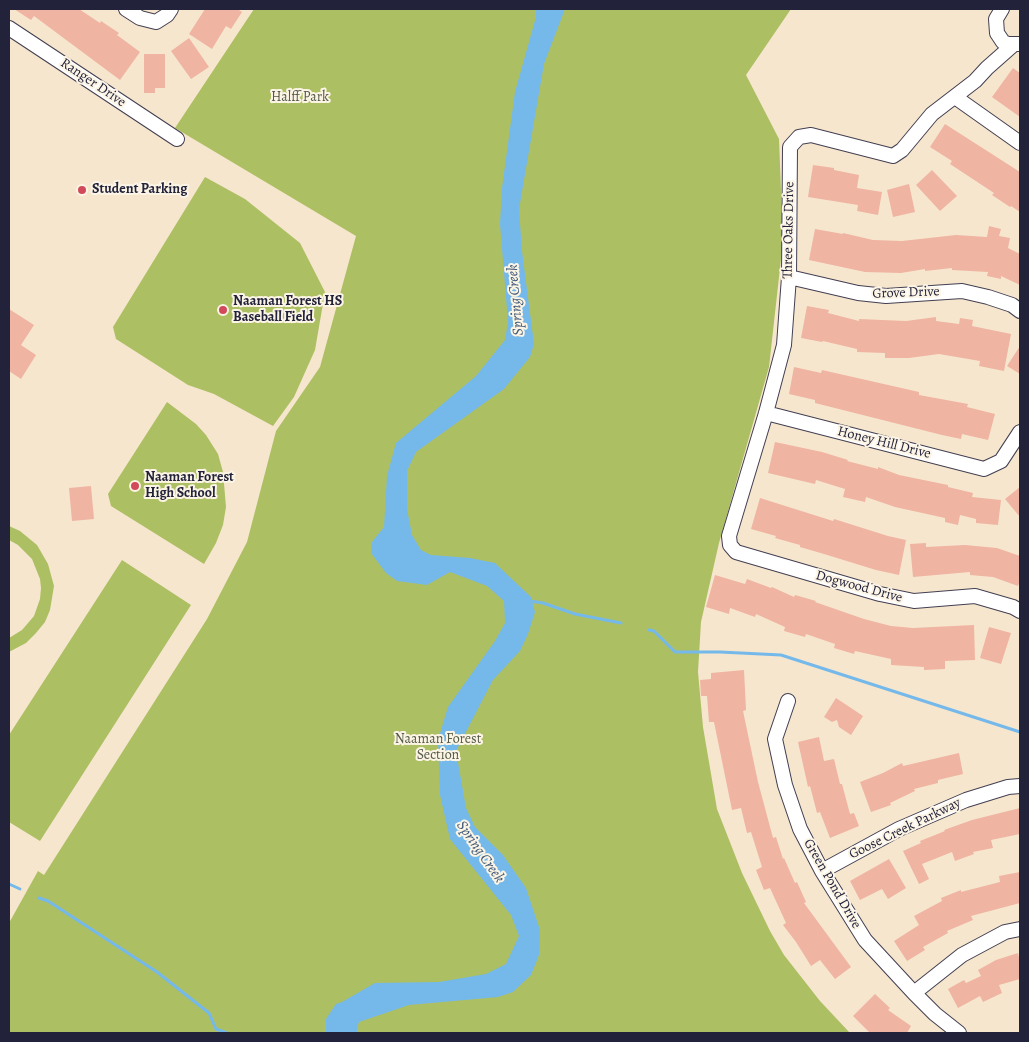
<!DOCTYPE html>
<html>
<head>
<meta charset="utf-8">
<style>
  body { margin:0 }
  #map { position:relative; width:1029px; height:1042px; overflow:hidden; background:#f7e6ce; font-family:Alegreya,serif }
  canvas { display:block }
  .frame { position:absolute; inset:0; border:10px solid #22223b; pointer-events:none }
</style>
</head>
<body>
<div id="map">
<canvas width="1029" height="1042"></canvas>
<div class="frame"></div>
</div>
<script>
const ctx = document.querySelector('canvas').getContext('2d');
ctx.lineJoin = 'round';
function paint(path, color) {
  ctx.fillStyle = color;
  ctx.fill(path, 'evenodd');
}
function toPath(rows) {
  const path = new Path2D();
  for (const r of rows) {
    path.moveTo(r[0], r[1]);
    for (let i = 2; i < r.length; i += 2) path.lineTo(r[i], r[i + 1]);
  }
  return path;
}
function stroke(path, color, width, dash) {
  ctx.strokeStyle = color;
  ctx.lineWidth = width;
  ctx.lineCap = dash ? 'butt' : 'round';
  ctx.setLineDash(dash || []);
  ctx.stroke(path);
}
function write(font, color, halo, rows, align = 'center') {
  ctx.font = font + ' Alegreya,serif';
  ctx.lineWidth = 4;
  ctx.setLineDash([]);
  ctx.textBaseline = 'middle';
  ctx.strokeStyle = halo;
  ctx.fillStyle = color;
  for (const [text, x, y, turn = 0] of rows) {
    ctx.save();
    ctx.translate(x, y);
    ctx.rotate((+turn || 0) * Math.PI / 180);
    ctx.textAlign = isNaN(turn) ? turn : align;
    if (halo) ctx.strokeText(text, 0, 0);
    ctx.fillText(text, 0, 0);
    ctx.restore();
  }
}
const green = toPath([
  [254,9,791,9,746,75,779,139,783,241,769,367,719,543,701,622,698,672,703,727,717,809,742,873,770,931,784,955,820,1001,850,1033,9,1033,9,923,38,871,44,875,207,619,247,542,276,431,320,367,356,236,175,128],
  [205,177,245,199,300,243,325,292,315,350,294,397,273,426,214,394,188,385,116,339,113,327],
  [167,402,196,424,206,435,218,454,223,472,226,507,223,525,216,543,204,564,111,506,108,494],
  [9,526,20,531,37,545,48,564,54,586,50,610,45,622,36,633,26,643,9,652,9,638,22,630,34,616,40,599,41,588,40,579,32,559,18,545,9,540],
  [122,560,191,605,40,841,9,822,9,735]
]);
const water = toPath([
  [536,9,565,9,544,64,519,209,522,251,534,344,530,357,504,389,416,452,407,471,407,509,412,535,421,550,431,555,470,558,495,563,531,597,535,612,528,634,520,651,493,680,456,751,466,808,475,827,503,855,526,888,540,930,539,955,531,975,513,992,498,997,409,1005,359,1022,357,1028,357,1033,326,1033,326,1019,336,1004,342,1002,375,983,439,982,486,974,506,964,519,936,511,915,450,839,440,795,438,740,448,707,495,641,505,623,504,601,487,586,450,572,427,585,397,581,386,573,371,553,372,542,384,527,387,476,396,443,476,376,505,340,508,322,500,224,502,188,515,92,536,17]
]);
const stream = toPath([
  [530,601,543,603,575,614,621,623],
  [649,630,654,631,675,652,720,652,781,655,1020,732],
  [9,884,20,889],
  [39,898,48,901,157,972,209,1013,216,1029,227,1033]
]);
const building = toPath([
  [14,9,79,9,100,23,101,21,119,33,117,35,140,52,120,80,34,16,31,20],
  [205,9,237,9,242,12,231,29,226,26,212,49,189,34],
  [189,38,209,67,191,79,171,51],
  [144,54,165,54,165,88,155,88,155,93,144,93],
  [1013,68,1020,73,1020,117,992,97],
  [945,124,1020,172,1020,212,1011,206,1010,207,992,195,994,193,950,164,952,161,930,147],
  [813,165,834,168,834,170,859,175,857,188,882,192,878,215,857,211,858,205,808,197],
  [932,170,957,196,940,211,916,185],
  [909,184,915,212,893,217,887,190],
  [989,226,1001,229,999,236,1010,238,1008,248,1020,254,1020,285,1001,276,1001,279,987,276,988,272,952,270,952,268,925,271,925,269,901,273,865,272,809,260,815,229,843,234,843,233,873,240,902,241,956,235,987,237],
  [807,306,829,310,828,313,859,321,859,319,906,321,936,317,936,321,959,324,960,318,973,320,972,326,1011,334,1004,371,979,366,980,361,939,354,909,358,885,358,885,353,857,352,857,349,823,341,822,342,801,338],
  [9,309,34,325,21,345,36,355,21,379,9,371],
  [1020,346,1020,374,1007,366],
  [794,367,821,373,822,370,919,392,919,395,968,404,967,407,995,414,988,440,962,434,961,439,942,435,815,403,815,400,789,394],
  [775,442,822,452,848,460,847,461,878,469,878,467,899,475,948,485,948,487,973,493,972,497,1001,500,998,525,976,523,976,519,960,515,958,525,945,522,945,518,895,507,866,497,865,502,843,497,845,489,816,480,815,484,768,473],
  [91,486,94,519,72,521,69,488],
  [1020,487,1020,517,1005,499],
  [760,498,833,521,834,519,888,536,906,540,899,575,876,570,824,554,800,547,800,545,775,538,776,536,751,529],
  [926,543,926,547,965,545,997,548,1020,556,1020,580,1018,586,993,577,970,575,970,572,913,577,910,544],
  [715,575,745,584,747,579,771,588,772,587,794,597,795,595,816,601,815,602,864,619,891,626,913,628,974,625,975,660,945,661,945,669,924,670,924,667,891,665,891,659,855,651,854,654,834,648,835,644,806,634,805,637,784,631,785,627,756,614,755,617,730,608,729,614,706,607],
  [989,627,1011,633,1001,664,980,658],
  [744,670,746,710,743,711,758,782,773,838,776,837,783,859,784,858,795,883,797,882,806,902,804,903,851,967,835,979,820,960,811,966,796,942,783,925,786,923,770,888,764,890,756,870,762,867,751,832,747,833,741,808,732,810,714,722,709,722,707,696,701,696,700,680,711,679,711,673],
  [836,698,863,716,851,735,839,727,837,720,832,722,824,717],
  [819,737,824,761,834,759,840,784,842,784,850,814,854,813,859,826,830,838,820,812,817,813,810,786,808,787,798,742],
  [959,753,963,774,938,780,938,783,914,789,915,791,890,803,891,805,871,812,860,782,883,773,902,763,903,766],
  [1020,808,1020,834,991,840,993,848,973,852,974,854,955,861,952,852,922,864,929,879,919,884,903,851,921,843,920,841,945,831,944,830,972,820],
  [889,859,906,888,888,899,882,889,860,900,850,881],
  [1020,872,1020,903,971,916,973,920,947,931,948,933,923,947,925,950,907,961,894,941,919,925,914,916,942,901,941,898,961,890,961,892,1000,882,999,876],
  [1018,953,1020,962,1020,979,999,985,1002,993,983,1002,980,996,958,1008,948,989,964,980,966,983,981,976,978,970,996,960],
  [875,994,890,1008,888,1010,911,1026,907,1033,870,1033,853,1016]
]);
const minor = toPath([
  [126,9,140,18,156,22,167,15,171,9],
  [1002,9,996,19,997,33,1003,42,1008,44,1020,44],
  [9,28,177,139],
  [1013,45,987,68,975,81,932,114,902,150,893,156,811,135,799,137,790,147,789,277,784,345,766,413,729,536,730,545,736,552,880,594,914,601,975,596,1013,607,1020,611],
  [955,97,1020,143],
  [789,277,858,293,886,296,962,291,988,297,1012,305,1020,311],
  [766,413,984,469,1001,461,1020,432],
  [788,701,775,739,785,785,800,829,822,871,865,940,914,993,935,1014,959,1033],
  [822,871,899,829,966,800,1008,787,1020,786],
  [914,993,962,955,1005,932,1020,929]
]);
const markers = [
  [82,190,5,"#d1495b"],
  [223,310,5,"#d1495b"],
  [135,486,5,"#d1495b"]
];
const streetNames = [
  ["Ranger Drive",93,83,34],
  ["Three Oaks Drive",789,230,-89],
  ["Grove Drive",906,293,-2],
  ["Honey Hill Drive",884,443,14],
  ["Dogwood Drive",859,587,15],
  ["Goose Creek Parkway",905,829,-26],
  ["Green Pond Drive",832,884,60]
];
const parkNames = [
  ["Halff Park",300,98],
  ["Naaman Forest",438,740],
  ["Section",438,756]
];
const poiNames = [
  ["Student Parking",92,190],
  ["Naaman Forest HS",233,302],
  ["Baseball Field",233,318],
  ["Naaman Forest",145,478],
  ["High School",145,494]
];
const waterNames = [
  ["Spring Creek",516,300,-95],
  ["Spring Creek",480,852,55]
];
paint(green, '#adbf63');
paint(water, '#75b9eb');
stroke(stream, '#75b9eb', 3);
paint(building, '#efb4a2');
stroke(minor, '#423f51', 16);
stroke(minor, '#fff', 14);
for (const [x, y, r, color] of markers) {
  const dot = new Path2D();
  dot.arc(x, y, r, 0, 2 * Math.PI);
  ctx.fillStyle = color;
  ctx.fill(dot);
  stroke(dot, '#fcf5e5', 2);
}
write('14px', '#22223b', '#fcf5e5', streetNames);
write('14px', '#535949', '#fcf5e5', parkNames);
write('bold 14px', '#22223b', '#fcf5e5', poiNames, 'left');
write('italic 15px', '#3f5779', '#fcf5e5', waterNames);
</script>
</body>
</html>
